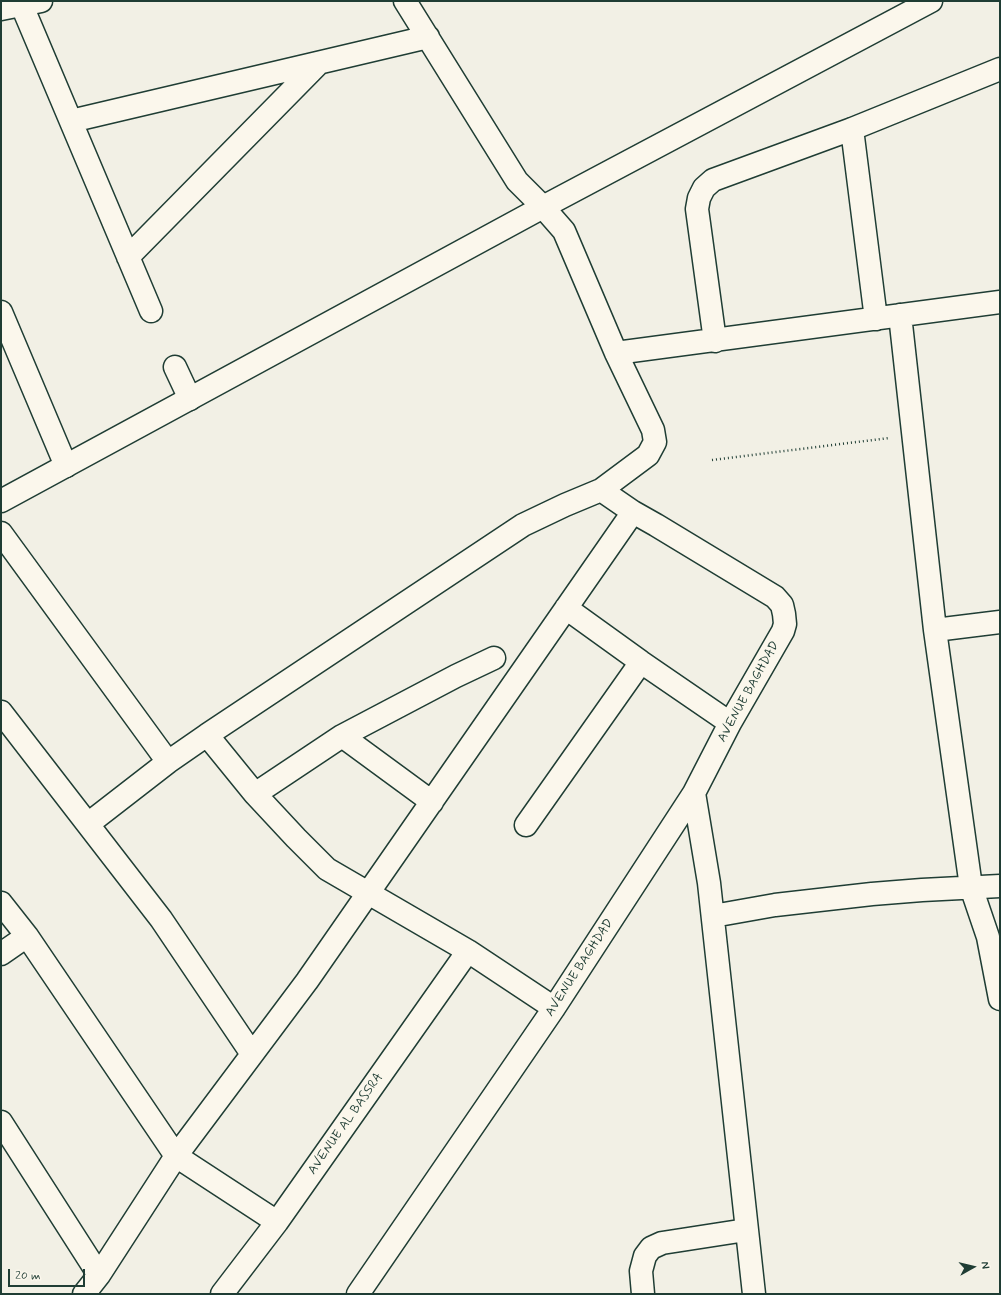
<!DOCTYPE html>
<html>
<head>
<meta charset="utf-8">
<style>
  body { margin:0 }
  #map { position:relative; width:1001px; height:1295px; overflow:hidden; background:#f2f0e5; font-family:Mynerve,sans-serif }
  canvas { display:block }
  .frame { position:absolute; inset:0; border:2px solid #1f3d34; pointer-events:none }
  .north { position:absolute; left:953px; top:1247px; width:40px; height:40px; -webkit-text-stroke:3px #fbf7ec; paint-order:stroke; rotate:82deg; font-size:11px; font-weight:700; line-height:16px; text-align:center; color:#1f3d34 }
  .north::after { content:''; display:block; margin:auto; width:14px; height:18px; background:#1f3d34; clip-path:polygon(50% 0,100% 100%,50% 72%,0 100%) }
  .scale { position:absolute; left:8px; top:1269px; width:77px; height:18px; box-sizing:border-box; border:2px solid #1f3d34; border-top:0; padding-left:5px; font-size:12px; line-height:14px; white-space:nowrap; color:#1f3d34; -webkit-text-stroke:3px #fbf7ec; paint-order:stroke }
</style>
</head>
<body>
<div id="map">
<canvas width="1001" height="1295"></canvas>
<div class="frame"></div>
<div class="north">N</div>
<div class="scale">20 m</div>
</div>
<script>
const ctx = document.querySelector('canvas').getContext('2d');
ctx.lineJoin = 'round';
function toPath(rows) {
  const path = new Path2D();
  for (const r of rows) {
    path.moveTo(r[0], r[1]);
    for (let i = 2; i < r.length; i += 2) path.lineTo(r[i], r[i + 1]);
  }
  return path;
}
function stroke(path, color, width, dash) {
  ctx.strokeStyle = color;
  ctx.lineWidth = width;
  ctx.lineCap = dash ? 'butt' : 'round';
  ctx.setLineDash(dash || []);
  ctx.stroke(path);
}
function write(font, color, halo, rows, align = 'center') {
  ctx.font = font + ' Mynerve,sans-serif';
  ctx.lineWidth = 3;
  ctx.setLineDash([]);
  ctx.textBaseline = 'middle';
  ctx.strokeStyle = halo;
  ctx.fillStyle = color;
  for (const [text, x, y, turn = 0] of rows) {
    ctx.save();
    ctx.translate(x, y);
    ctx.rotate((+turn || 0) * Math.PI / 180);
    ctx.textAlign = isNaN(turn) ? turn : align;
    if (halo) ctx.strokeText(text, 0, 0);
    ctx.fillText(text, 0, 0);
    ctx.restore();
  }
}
const path = toPath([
  [712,460,889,438]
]);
const street = toPath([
  [20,1,151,311],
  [405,1,517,181,543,207,564,231,616,353,653,430,655,442,648,455,601,490],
  [1,9,41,1],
  [71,121,428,37],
  [852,129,876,319],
  [128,257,319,63],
  [1,312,66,466],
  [900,315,935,630,971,887,988,937,1000,999],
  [715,341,697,209,699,198,704,188,713,180,852,129,1000,69],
  [616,353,1000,302],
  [175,367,190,399],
  [1,533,168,762],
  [566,608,641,662,730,723],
  [935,630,1000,622],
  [1,712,161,919,252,1054],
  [207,735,523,525,565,505,601,490,633,512,656,525,775,597,782,605,784,614,785,624,783,631,730,723,694,793,554,1008,358,1294],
  [342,736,432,802],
  [694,793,709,883,754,1294],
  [255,794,342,736,456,676,494,658],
  [88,824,168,762,207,735,255,794,296,838,327,869,468,951,554,1008],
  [526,825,641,662],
  [1,903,27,936,176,1156,277,1222],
  [713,916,775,905,872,894,922,890,1000,886],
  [1,954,27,936],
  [1,1122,99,1275],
  [84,1294,99,1275,176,1156,307,981,633,512],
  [222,1294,277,1222,468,951],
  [643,1294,641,1271,645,1256,651,1248,662,1243,746,1230]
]);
const secondary = toPath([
  [1,501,543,207,931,1]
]);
const streetNames = [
  ["AVENUE BAGHDAD",749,692,-61],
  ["AVENUE BAGHDAD",580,968,-57],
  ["AVENUE AL BASSRA",346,1124,-55]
];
stroke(street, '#1f3d34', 25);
stroke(secondary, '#1f3d34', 25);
stroke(path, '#1f3d34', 2.5, [1, 3]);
stroke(street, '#fbf7ec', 22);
stroke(secondary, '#fbf7ec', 22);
write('13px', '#1f3d34', '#fbf7ec', streetNames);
</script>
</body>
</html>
